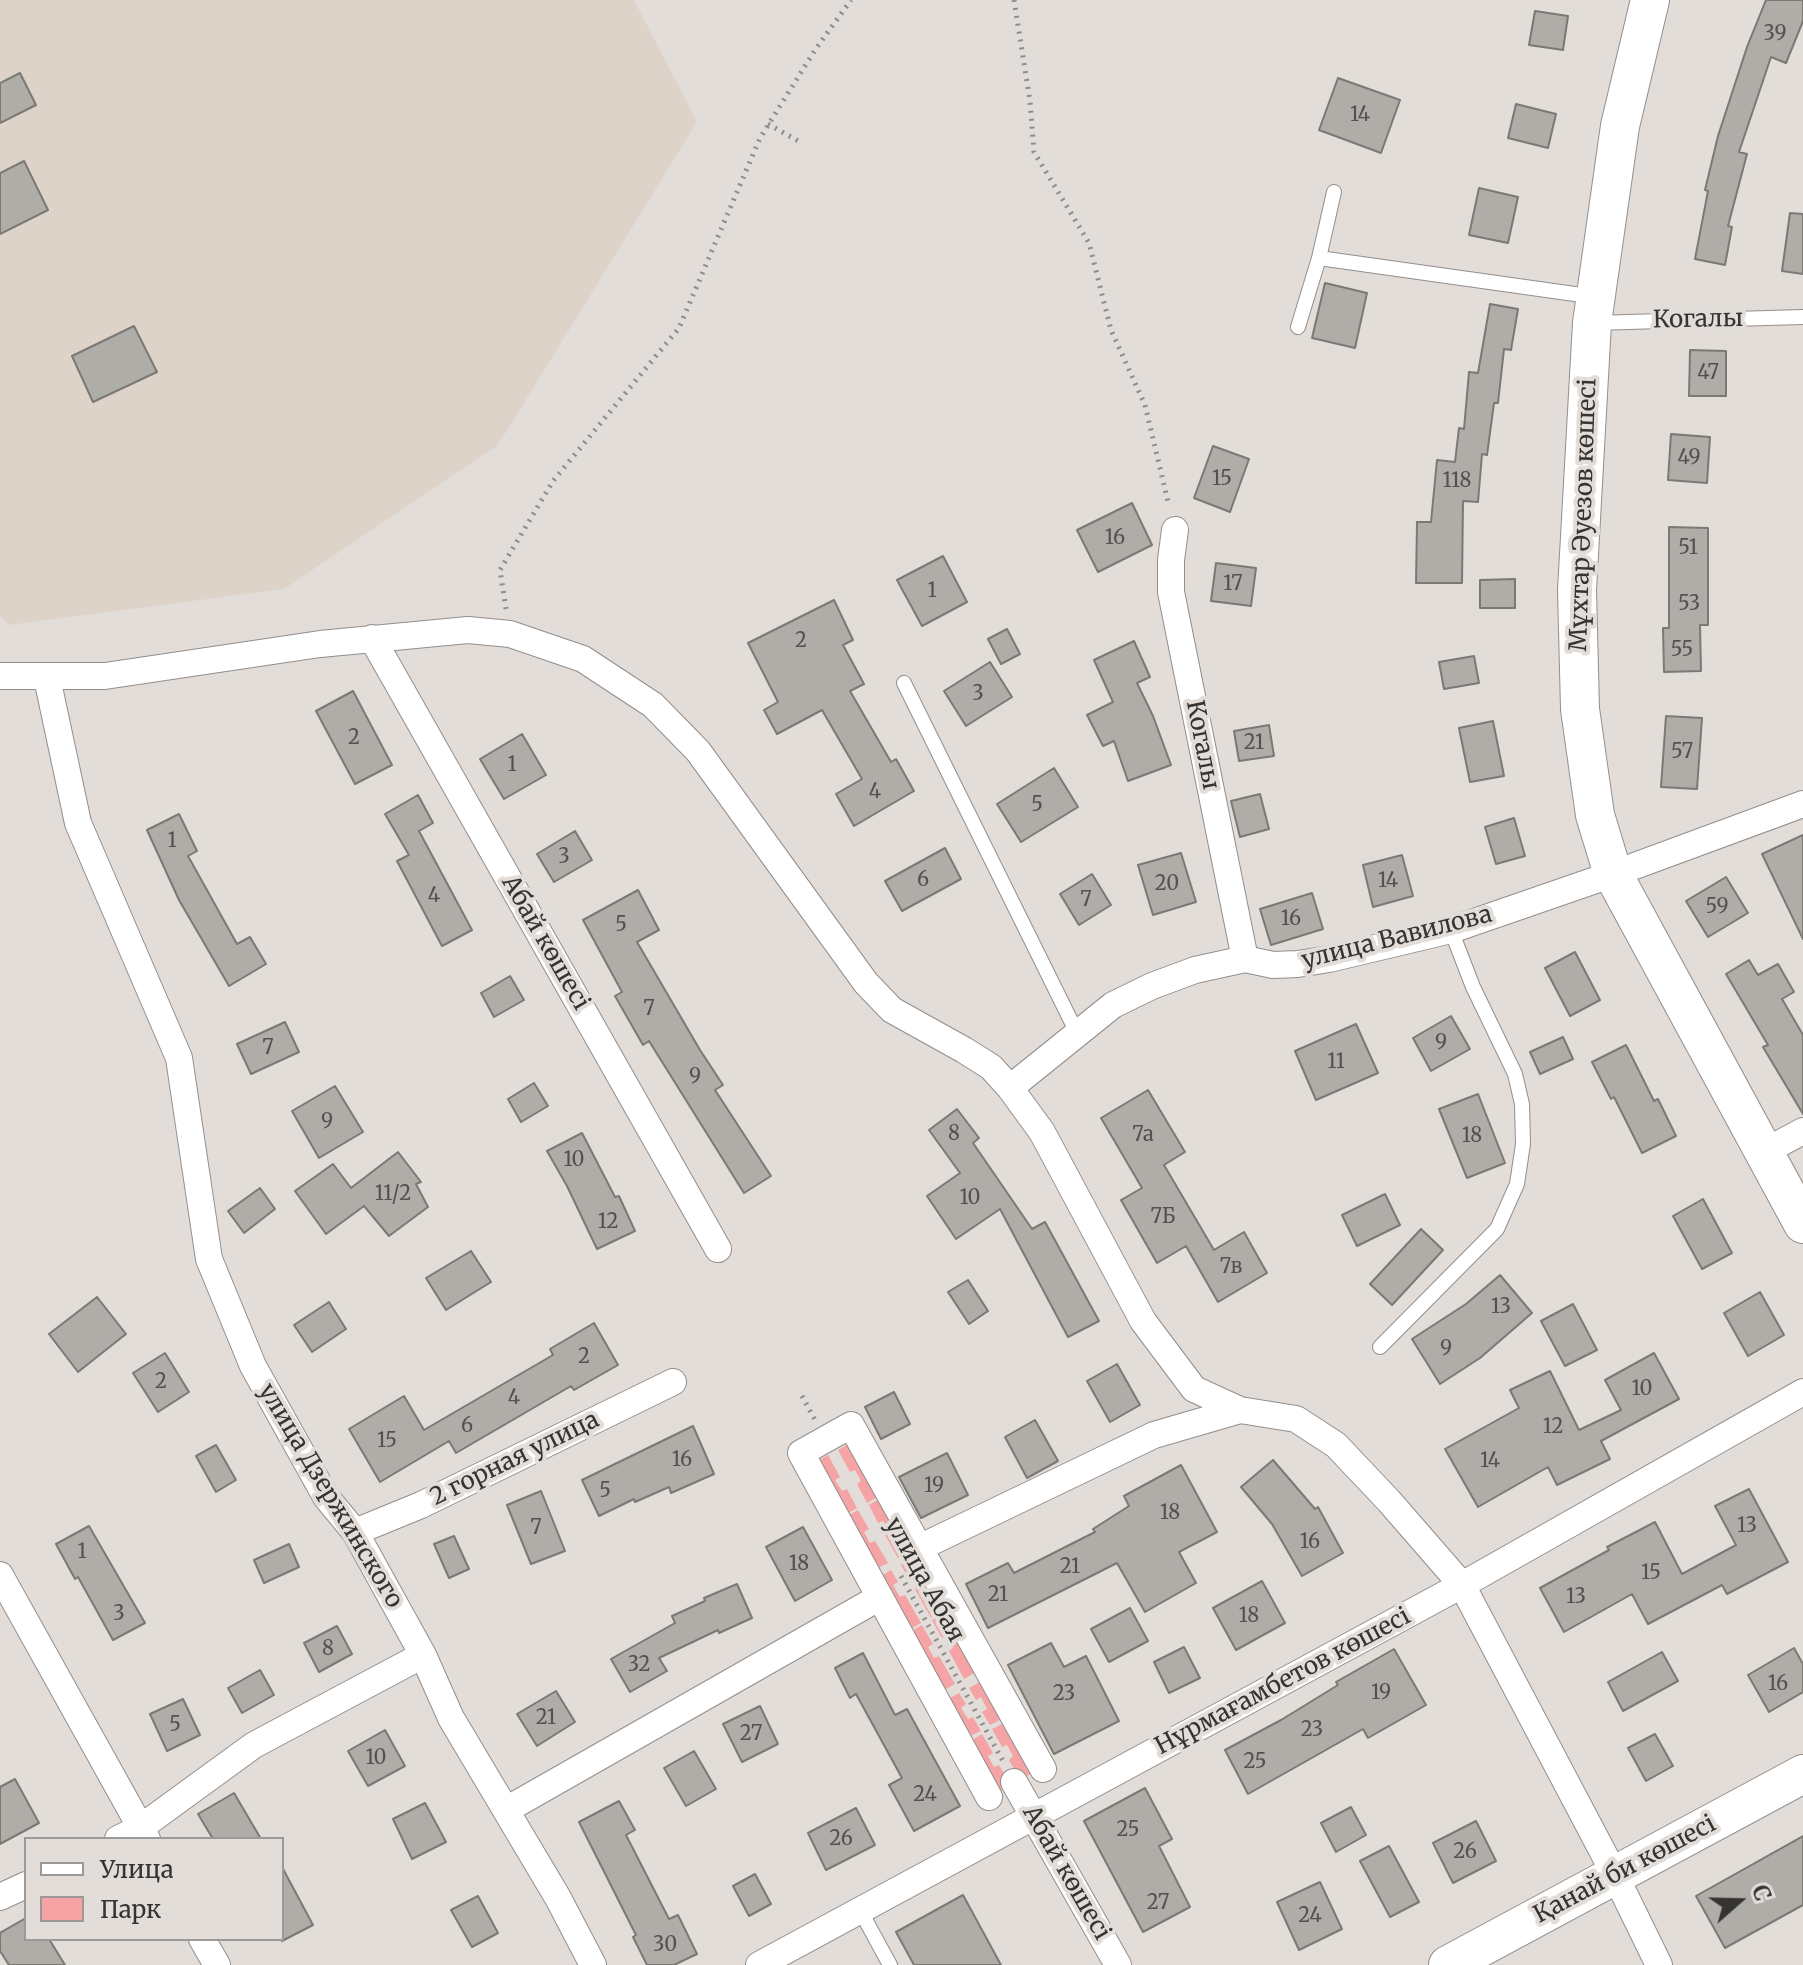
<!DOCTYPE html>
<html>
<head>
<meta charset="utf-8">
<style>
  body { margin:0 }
  #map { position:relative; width:1803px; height:1965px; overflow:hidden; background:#e2ddd9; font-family:Merriweather,serif }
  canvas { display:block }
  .legend { position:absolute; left:24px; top:1837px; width:260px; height:104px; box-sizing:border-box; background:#e2ddd9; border:2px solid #9d9996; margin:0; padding:10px 14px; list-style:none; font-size:24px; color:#353432 }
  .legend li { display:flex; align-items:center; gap:16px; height:40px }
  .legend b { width:40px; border:2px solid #9d9996 }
  .north { position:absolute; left:1699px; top:1861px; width:80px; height:80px; -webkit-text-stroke:6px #e2ddd9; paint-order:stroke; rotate:70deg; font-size:22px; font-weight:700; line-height:32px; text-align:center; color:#353432 }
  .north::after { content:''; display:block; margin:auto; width:28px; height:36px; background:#353432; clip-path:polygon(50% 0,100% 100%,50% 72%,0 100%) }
</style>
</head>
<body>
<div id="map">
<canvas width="1803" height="1965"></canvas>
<ul class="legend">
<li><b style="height:10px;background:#fff"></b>Улица</li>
<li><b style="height:22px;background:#f5a3a5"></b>Парк</li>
</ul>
<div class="north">С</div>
</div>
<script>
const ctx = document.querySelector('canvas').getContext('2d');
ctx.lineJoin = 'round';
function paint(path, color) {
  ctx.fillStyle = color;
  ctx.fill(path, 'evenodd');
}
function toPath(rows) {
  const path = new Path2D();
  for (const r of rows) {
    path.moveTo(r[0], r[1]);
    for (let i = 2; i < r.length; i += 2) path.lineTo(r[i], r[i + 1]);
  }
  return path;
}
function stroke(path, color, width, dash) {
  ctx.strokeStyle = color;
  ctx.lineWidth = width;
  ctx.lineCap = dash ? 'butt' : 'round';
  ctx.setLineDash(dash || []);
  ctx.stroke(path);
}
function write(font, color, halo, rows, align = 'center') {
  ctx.font = font + ' Merriweather,serif';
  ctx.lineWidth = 8;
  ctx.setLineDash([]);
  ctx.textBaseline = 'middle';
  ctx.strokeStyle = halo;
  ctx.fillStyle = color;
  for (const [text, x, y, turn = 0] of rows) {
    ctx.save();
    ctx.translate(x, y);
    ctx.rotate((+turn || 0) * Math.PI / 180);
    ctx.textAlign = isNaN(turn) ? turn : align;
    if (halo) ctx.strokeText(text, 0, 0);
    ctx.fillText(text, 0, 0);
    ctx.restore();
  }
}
const built = toPath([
  [0,0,634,0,697,122,498,445,284,589,9,625,0,616]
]);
const green = toPath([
  [852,1442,881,1495,867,1503,857,1484,861,1481,855,1470,850,1472,838,1450],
  [828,1455,840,1477,835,1480,842,1491,847,1489,857,1508,843,1516,814,1463],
  [882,1497,912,1550,898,1558,885,1535,890,1532,883,1521,878,1523,869,1505],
  [858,1510,869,1529,864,1532,870,1543,875,1541,888,1563,874,1570,844,1518],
  [916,1557,945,1611,931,1618,915,1589,920,1586,913,1575,908,1577,901,1565],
  [891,1570,898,1582,893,1585,900,1597,905,1595,921,1623,907,1631,878,1578],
  [946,1613,978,1671,964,1679,949,1651,953,1648,947,1636,942,1638,932,1620],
  [922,1625,933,1644,928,1647,934,1658,939,1656,955,1684,941,1692,908,1633],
  [983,1680,1004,1718,990,1725,982,1712,987,1709,981,1697,976,1700,969,1688],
  [959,1693,966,1704,961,1708,968,1719,973,1717,981,1731,966,1738,946,1700],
  [1006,1722,1034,1772,1020,1780,1009,1760,1013,1756,1007,1745,1002,1747,992,1729],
  [982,1734,993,1753,988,1756,994,1767,999,1765,1011,1785,997,1793,969,1742]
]);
const building = toPath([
  [1766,0,1803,0,1803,21,1786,63,1771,57,1739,152,1747,154,1728,226,1732,227,1725,265,1695,259,1708,191,1705,190,1718,136,1747,47,1766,0],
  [1535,11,1568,16,1563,50,1529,45,1535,11],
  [20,73,36,105,0,123,0,83,20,73],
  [1338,78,1400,100,1381,153,1319,130,1338,78],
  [1516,104,1556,114,1548,148,1508,138,1516,104],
  [24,161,48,210,0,234,0,173,24,161],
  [1479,188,1518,197,1508,243,1469,235,1479,188],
  [1790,213,1803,214,1803,274,1782,271,1790,213],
  [1325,283,1367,293,1355,348,1312,338,1325,283],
  [1490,304,1518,309,1511,350,1504,349,1498,403,1494,403,1487,455,1482,454,1478,502,1463,501,1462,583,1416,583,1417,522,1431,522,1437,460,1455,462,1459,428,1464,429,1469,372,1478,373,1490,304],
  [134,326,157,372,93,402,72,356,134,326],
  [1690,350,1726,351,1726,396,1689,396,1690,350],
  [1671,434,1710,437,1707,483,1668,480,1671,434],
  [1213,446,1249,459,1230,512,1194,498,1213,446],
  [1132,503,1152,545,1098,572,1077,530,1132,503],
  [1669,527,1708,528,1708,625,1700,625,1701,671,1664,672,1663,628,1669,628,1669,527],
  [943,556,967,602,922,626,897,580,943,556],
  [1216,563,1256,568,1251,606,1211,601,1216,563],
  [1515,579,1515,608,1480,608,1480,580,1515,579],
  [834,600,853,640,843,645,864,684,850,691,891,762,896,759,914,791,854,826,836,794,862,779,822,710,777,734,764,710,778,702,748,643,834,600],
  [1007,629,1020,654,1001,664,988,639,1007,629],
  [1134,641,1150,677,1137,683,1153,716,1171,765,1128,781,1114,741,1103,746,1087,715,1113,702,1094,660,1134,641],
  [1474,656,1479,683,1444,689,1439,662,1474,656],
  [990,662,1012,697,966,726,944,691,990,662],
  [353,691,392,765,355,784,316,711,353,691],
  [1666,716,1702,718,1697,789,1661,787,1666,716],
  [1493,721,1504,776,1470,782,1459,728,1493,721],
  [1269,725,1274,756,1239,761,1234,731,1269,725],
  [522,734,546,775,504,799,480,759,522,734],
  [1054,768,1078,807,1021,842,997,804,1054,768],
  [1260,794,1269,829,1240,837,1231,801,1260,794],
  [418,795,433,823,419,831,472,930,442,946,397,861,409,855,385,814,418,795],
  [179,814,197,851,188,856,237,944,250,937,266,964,229,986,179,900,147,830,179,814],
  [1514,818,1525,856,1496,864,1485,827,1514,818],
  [575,831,592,860,554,882,537,854,575,831],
  [1803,835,1803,939,1762,854,1803,835],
  [945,848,961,879,902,911,885,881,945,848],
  [1181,853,1196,902,1153,915,1138,865,1181,853],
  [1402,855,1413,896,1373,907,1363,865,1402,855],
  [1092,874,1111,905,1079,925,1060,894,1092,874],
  [1726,877,1748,913,1708,937,1686,901,1726,877],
  [638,890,659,930,637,942,700,1050,723,1085,715,1090,771,1176,744,1193,649,1041,643,1045,615,996,622,992,583,920,638,890],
  [1312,893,1323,929,1271,945,1260,909,1312,893],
  [1575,952,1600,1000,1570,1016,1545,968,1575,952],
  [1749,960,1758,975,1778,964,1794,992,1782,999,1803,1035,1803,1114,1763,1047,1768,1045,1726,974,1749,960],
  [510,976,524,1000,494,1017,481,993,510,976],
  [1451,1016,1470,1049,1431,1071,1413,1038,1451,1016],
  [285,1022,299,1052,251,1074,237,1044,285,1022],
  [1356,1024,1378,1073,1316,1100,1295,1051,1356,1024],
  [1563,1037,1573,1059,1540,1074,1530,1052,1563,1037],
  [1626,1045,1654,1101,1658,1099,1676,1136,1642,1153,1614,1097,1611,1099,1592,1062,1626,1045],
  [534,1083,548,1106,521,1122,508,1099,534,1083],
  [335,1086,363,1132,319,1158,292,1111,335,1086],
  [1148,1090,1185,1152,1164,1165,1214,1250,1244,1232,1267,1273,1218,1302,1186,1246,1157,1263,1121,1200,1142,1188,1101,1118,1148,1090],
  [1478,1094,1505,1163,1467,1178,1439,1109,1478,1094],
  [957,1109,979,1138,973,1143,1032,1229,1045,1222,1099,1321,1068,1337,1000,1209,956,1239,927,1196,960,1173,929,1130,957,1109],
  [582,1133,615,1197,619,1196,635,1231,597,1249,567,1186,547,1151,582,1133],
  [398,1152,421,1182,416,1184,428,1207,389,1236,364,1206,326,1234,295,1191,333,1164,351,1188,398,1152],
  [260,1188,275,1209,244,1233,228,1211,260,1188],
  [1385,1194,1400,1225,1357,1246,1342,1215,1385,1194],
  [1703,1199,1732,1253,1702,1269,1673,1216,1703,1199],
  [1421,1229,1443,1250,1392,1305,1370,1284,1421,1229],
  [471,1251,491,1282,446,1310,426,1278,471,1251],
  [1500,1275,1532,1313,1480,1358,1440,1384,1412,1339,1466,1304,1500,1275],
  [968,1280,988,1311,969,1324,948,1292,968,1280],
  [1760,1292,1784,1335,1748,1356,1724,1313,1760,1292],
  [97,1297,126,1334,78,1372,49,1334,97,1297],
  [329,1302,346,1329,312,1352,294,1325,329,1302],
  [1573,1304,1597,1350,1565,1366,1541,1321,1573,1304],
  [594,1323,618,1365,574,1390,571,1386,456,1453,449,1441,380,1482,349,1429,404,1396,424,1430,553,1355,550,1349,594,1323],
  [165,1353,189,1392,158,1412,133,1373,165,1353],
  [1654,1353,1679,1399,1601,1441,1610,1459,1557,1485,1548,1467,1478,1507,1445,1449,1519,1408,1510,1390,1550,1371,1579,1430,1621,1410,1605,1380,1654,1353],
  [1117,1364,1140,1405,1110,1422,1087,1381,1117,1364],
  [894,1392,910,1424,881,1439,865,1407,894,1392],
  [1035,1420,1058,1461,1027,1478,1005,1437,1035,1420],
  [693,1426,714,1474,671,1493,669,1487,635,1502,634,1499,599,1516,582,1480,693,1426],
  [216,1445,236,1480,216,1492,196,1456,216,1445],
  [947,1453,968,1495,921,1518,899,1477,947,1453],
  [1273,1460,1315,1509,1318,1507,1343,1553,1302,1576,1272,1524,1241,1487,1273,1460],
  [1181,1465,1217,1532,1179,1552,1196,1583,1145,1612,1117,1563,988,1628,966,1584,1008,1563,1014,1573,1095,1532,1093,1529,1129,1506,1124,1496,1181,1465],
  [1749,1489,1788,1562,1727,1594,1722,1585,1648,1624,1632,1594,1564,1632,1540,1588,1609,1550,1607,1547,1655,1522,1682,1574,1736,1545,1715,1506,1749,1489],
  [541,1491,565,1551,531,1564,507,1505,541,1491],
  [89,1526,145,1623,113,1640,78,1577,75,1579,56,1544,89,1526],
  [803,1527,832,1580,795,1601,766,1547,803,1527],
  [454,1536,469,1569,449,1578,434,1544,454,1536],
  [289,1544,299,1567,264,1583,254,1560,289,1544],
  [1262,1581,1285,1623,1236,1650,1213,1608,1262,1581],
  [737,1584,752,1618,719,1633,718,1630,659,1658,667,1671,630,1692,611,1659,675,1623,672,1616,705,1601,704,1598,737,1584],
  [1130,1608,1148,1641,1109,1662,1091,1629,1130,1608],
  [337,1626,352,1654,319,1672,304,1643,337,1626],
  [1051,1643,1064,1667,1086,1656,1119,1721,1054,1754,1008,1665,1051,1643],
  [1184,1647,1200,1678,1169,1693,1154,1662,1184,1647],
  [1794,1648,1803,1664,1803,1692,1769,1712,1748,1675,1794,1648],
  [1394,1649,1426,1705,1368,1738,1363,1729,1248,1794,1225,1750,1281,1720,1338,1685,1336,1682,1394,1649],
  [1662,1652,1678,1681,1623,1711,1608,1682,1662,1652],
  [863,1653,895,1715,907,1709,960,1806,914,1831,889,1785,902,1778,856,1694,850,1698,835,1668,863,1653],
  [260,1670,274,1695,242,1713,228,1688,260,1670],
  [556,1691,575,1722,537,1746,517,1714,556,1691],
  [183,1699,200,1735,167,1751,150,1714,183,1699],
  [760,1706,778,1744,742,1762,723,1724,760,1706],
  [385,1730,405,1766,368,1786,348,1751,385,1730],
  [1655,1734,1673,1766,1646,1781,1628,1748,1655,1734],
  [694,1751,716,1789,686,1806,664,1768,694,1751],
  [15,1779,39,1823,0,1844,0,1787,15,1779],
  [1145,1788,1172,1839,1159,1846,1190,1907,1143,1932,1084,1821,1145,1788],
  [234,1793,261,1839,213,1839,198,1814,234,1793],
  [619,1801,635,1830,626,1835,669,1919,678,1915,697,1954,674,1965,647,1965,633,1937,636,1935,579,1822,619,1801],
  [425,1803,446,1842,412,1859,393,1819,425,1803],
  [1351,1807,1366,1835,1336,1852,1321,1823,1351,1807],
  [856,1808,875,1845,826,1870,808,1833,856,1808],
  [1476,1821,1496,1861,1453,1883,1433,1843,1476,1821],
  [1803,1836,1803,1905,1725,1948,1696,1896,1803,1836],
  [1389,1846,1419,1902,1390,1917,1360,1861,1389,1846],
  [282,1867,313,1925,282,1941,282,1867],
  [755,1874,771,1904,749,1916,733,1886,755,1874],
  [1320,1882,1342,1929,1299,1950,1277,1902,1320,1882],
  [963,1895,1001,1965,914,1965,896,1932,963,1895],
  [478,1896,498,1933,472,1947,451,1910,478,1896],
  [26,1918,26,1939,49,1939,65,1965,9,1965,0,1951,0,1933,26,1918]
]);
const path = toPath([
  [1014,0,1030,101,1034,152,1089,243,1111,330,1145,405,1169,506],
  [768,124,800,142],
  [506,609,500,570,553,481,679,328,760,138,815,50,851,0],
  [802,1396,815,1420],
  [901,1576,1004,1763]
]);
const lane = toPath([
  [1319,258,1334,192],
  [1593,323,1803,317],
  [1298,327,1319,258,1596,297],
  [904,683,1077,1033],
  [1380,1347,1497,1229,1517,1184,1523,1144,1522,1104,1515,1074,1473,987,1451,930],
  [860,1910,890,1965]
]);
const street = toPath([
  [1175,530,1171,560,1171,592,1245,959],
  [372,638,718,1249],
  [0,676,105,676,320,644,468,630,510,634,583,659,653,705,698,751,866,983,892,1010,964,1050,991,1067,1010,1088,1042,1132,1143,1321,1194,1389,1240,1410,1296,1419,1336,1445,1389,1501,1462,1585,1615,1875,1659,1965],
  [47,678,78,823,179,1058,209,1259,253,1366,326,1497,355,1532,423,1655,451,1718,558,1898,593,1965],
  [1010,1088,1113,1005,1152,986,1195,970,1245,959,1273,965,1298,964,1329,959,1451,930,1613,874,1803,804],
  [1762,1153,1803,1131],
  [355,1532,421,1505,673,1382],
  [919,1548,1154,1435,1240,1410],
  [0,1575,147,1839],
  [1014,1782,1118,1965],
  [989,1797,801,1453,851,1425,1043,1769],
  [506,1810,880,1597],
  [118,1839,140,1828,254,1745,423,1655],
  [0,1897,26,1885],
  [202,1939,217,1965],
  [759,1965,1462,1585,1803,1392]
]);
const secondary = toPath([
  [1650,0,1620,126,1592,323,1577,590,1580,709,1595,815,1613,874,1803,1224],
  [1448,1965,1803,1774]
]);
const numberNames = [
  ["39",1775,34],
  ["14",1360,115],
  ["47",1708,373],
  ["49",1689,458],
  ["15",1222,479],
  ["118",1457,481],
  ["16",1115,538],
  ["51",1688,548],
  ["17",1233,584],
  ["1",932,591],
  ["53",1689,604],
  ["2",801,641],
  ["55",1682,650],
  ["3",978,694],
  ["2",354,738],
  ["21",1254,743],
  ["57",1682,752],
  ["1",512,765],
  ["4",875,792],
  ["5",1037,805],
  ["1",172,841],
  ["3",564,857],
  ["6",923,880],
  ["14",1388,881],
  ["20",1167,884],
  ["4",434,896],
  ["7",1086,900],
  ["59",1717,907],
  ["16",1291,919],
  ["5",621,925],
  ["7",649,1009],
  ["9",1441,1043],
  ["7",268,1048],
  ["11",1336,1062],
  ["9",695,1077],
  ["9",327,1122],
  ["8",954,1134],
  ["7а",1143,1135],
  ["18",1472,1136],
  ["10",574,1160],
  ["11/2",393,1194],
  ["10",970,1198],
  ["7Б",1163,1217],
  ["12",608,1222],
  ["7в",1231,1267],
  ["13",1501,1307],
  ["9",1446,1349],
  ["2",584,1357],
  ["2",161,1382],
  ["10",1642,1389],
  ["4",514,1398],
  ["6",467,1426],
  ["12",1553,1427],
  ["15",387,1441],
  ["16",682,1460],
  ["14",1490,1461],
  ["19",934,1486],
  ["5",605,1491],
  ["18",1170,1513],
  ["13",1747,1526],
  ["7",536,1528],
  ["16",1310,1542],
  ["1",82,1552],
  ["18",799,1564],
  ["21",1070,1567],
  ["15",1651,1573],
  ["21",998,1595],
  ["13",1576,1597],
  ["3",119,1614],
  ["18",1249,1616],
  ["8",328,1649],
  ["32",639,1665],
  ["16",1778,1684],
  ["19",1381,1693],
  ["23",1064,1694],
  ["21",546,1718],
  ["5",175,1725],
  ["23",1312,1730],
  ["27",751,1734],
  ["10",376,1758],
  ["25",1255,1762],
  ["24",925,1795],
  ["25",1128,1830],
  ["26",841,1839],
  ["26",1465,1852],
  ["27",1158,1903],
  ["24",1310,1916],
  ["30",665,1945]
];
const streetNames = [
  ["Когалы",1698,320,-1],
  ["Мұхтар Әуезов көшесі",1584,515,-88],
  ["Когалы",1202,745,79],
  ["улица Вавилова",1397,938,-14],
  ["Абай көшесі",545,943,60],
  ["2 горная улица",515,1459,-26],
  ["улица Дзержинского",330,1496,59],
  ["улица Абая",924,1580,61],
  ["Нұрмағамбетов көшесі",1283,1682,-28],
  ["Қанай би көшесі",1625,1870,-28],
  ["Абай көшесі",1066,1873,60]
];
paint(built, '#ded3c9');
paint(green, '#f5a3a5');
paint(building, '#afada8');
stroke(building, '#7b7974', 2);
stroke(lane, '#938e8b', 16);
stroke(street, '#938e8b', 28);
stroke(secondary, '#938e8b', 40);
stroke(path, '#8f8c89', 5, [2, 6]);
stroke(lane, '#fff', 14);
stroke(street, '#fff', 26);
stroke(secondary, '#fff', 38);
write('20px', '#545250', null, numberNames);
write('24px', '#353432', '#e2ddd9', streetNames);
</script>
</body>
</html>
